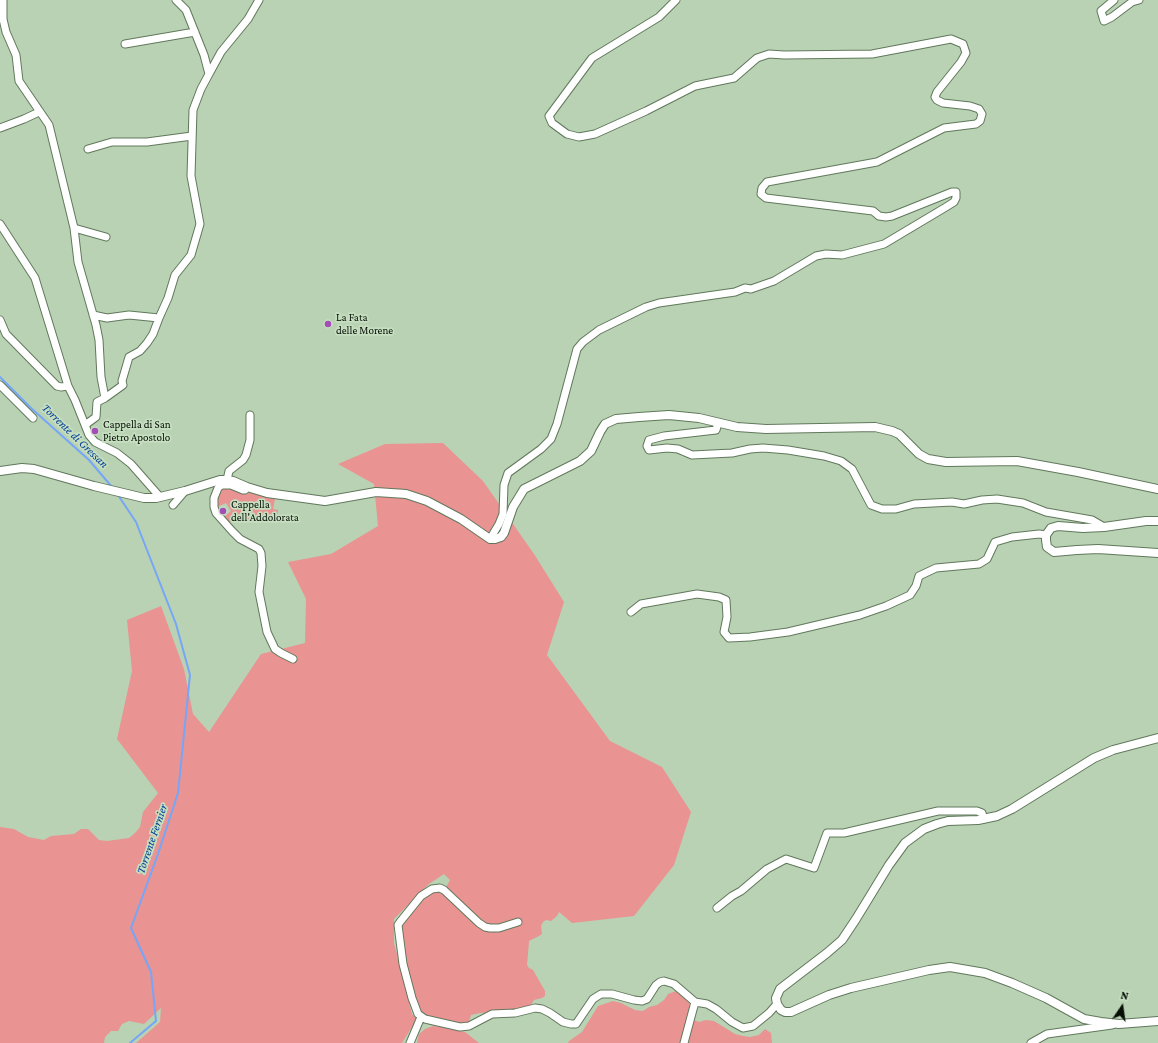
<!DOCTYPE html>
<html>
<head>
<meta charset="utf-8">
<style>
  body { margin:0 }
  #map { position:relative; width:1158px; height:1043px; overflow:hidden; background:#b9d2b3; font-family:"Crimson Pro",serif }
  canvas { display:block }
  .north { position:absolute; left:1102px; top:987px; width:40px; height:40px; -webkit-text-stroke:3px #c6dfc0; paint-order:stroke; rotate:13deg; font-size:11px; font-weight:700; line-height:16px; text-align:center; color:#060e05 }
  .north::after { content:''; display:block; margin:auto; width:14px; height:18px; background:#060e05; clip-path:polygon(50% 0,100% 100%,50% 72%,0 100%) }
</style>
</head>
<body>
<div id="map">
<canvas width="1158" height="1043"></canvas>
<div class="north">N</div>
</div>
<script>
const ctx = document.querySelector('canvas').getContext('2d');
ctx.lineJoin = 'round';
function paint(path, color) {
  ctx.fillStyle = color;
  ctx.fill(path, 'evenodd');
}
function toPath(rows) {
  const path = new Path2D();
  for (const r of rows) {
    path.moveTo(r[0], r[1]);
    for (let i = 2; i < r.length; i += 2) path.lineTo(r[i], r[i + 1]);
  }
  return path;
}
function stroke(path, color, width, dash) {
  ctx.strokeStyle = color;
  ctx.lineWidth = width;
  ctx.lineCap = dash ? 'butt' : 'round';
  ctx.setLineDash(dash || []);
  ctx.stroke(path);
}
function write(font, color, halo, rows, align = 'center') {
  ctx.font = font + ' "Crimson Pro",serif';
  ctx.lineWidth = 3.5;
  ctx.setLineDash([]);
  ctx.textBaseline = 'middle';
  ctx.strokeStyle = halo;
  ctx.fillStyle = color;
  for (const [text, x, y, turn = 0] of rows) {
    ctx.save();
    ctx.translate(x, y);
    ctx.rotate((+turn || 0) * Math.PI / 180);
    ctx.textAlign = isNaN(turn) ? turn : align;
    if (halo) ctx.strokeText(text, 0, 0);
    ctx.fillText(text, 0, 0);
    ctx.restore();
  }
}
const green = toPath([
  [443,443,483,481,534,554,564,602,547,655,610,741,662,767,691,812,674,865,634,916,572,923,559,912,557,916,551,921,546,920,543,922,541,926,542,934,539,936,529,941,528,954,527,965,529,968,533,970,545,991,545,996,542,998,534,1000,529,1008,515,1011,480,1013,471,1015,469,1022,461,1024,432,1018,425,1015,417,1007,407,970,401,926,424,897,432,892,446,887,450,880,444,874,429,884,394,919,394,943,412,1014,417,1019,402,1043,136,1043,160,1022,161,1008,144,1024,129,1021,122,1024,118,1031,111,1031,105,1037,104,1043,0,1043,0,827,14,829,28,837,44,840,51,836,74,834,81,829,88,829,99,840,107,841,129,838,135,833,140,827,143,812,158,793,117,739,132,671,127,620,161,606,184,669,193,714,209,732,261,654,305,643,306,599,288,562,331,554,378,526,374,484,338,464,385,444],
  [226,487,233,488,247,494,251,492,275,499,273,509,278,510,277,521,227,522,224,517,231,511,226,503,217,507,216,500,221,489],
  [676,991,683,996,689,1003,691,1019,699,1022,706,1020,714,1021,735,1034,743,1036,750,1037,759,1035,765,1029,771,1033,772,1043,568,1043,569,1041,582,1032,598,1006,613,1001,621,1003,635,1010,643,1011,649,1007,657,1005,664,1000,668,994],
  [433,1026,441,1027,465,1032,479,1043,417,1043,419,1034,425,1029]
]);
const stream = toPath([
  [0,377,31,408,89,460,112,487],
  [118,495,136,522,176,624,190,675,178,793,158,854,131,928,151,972,156,1021,130,1043]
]);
const minor = toPath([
  [3,0,3,19,6,32,16,55,19,81,49,125,74,228,78,262,96,325,99,340,101,377,105,398,123,385,122,381,129,357,140,351,147,343,153,334,159,318,129,315,107,318,93,315],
  [1114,0,1101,11,1104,21,1112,17,1132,2,1139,0],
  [125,44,195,32],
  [209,74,221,52,248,19,259,0],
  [0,128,24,119,39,112],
  [88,149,112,142,147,142,192,136],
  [0,224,35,278,68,386],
  [74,228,106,237],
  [159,318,168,298,175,275,191,255,200,224,191,176,193,110,201,89,209,74,204,55,186,10,176,0],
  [0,320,6,334,57,386,61,387,68,386,75,400,89,435,95,442,117,453,131,464,160,497],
  [0,385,33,418],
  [718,423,716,430,664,436,649,440,647,446,649,450,667,448,678,449,692,455,732,453,750,449,763,448,788,450,824,456,841,461,852,469,871,505,882,509,896,509,914,504,952,502,964,504,982,500,997,499,1023,503,1046,512,1092,520,1104,527],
  [85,425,96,417,97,402,105,398],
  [227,480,229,471,243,460,246,455,250,440,250,415],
  [247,487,245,490,243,490,231,485,223,485,220,486,218,488,214,498,214,507,216,513,232,531,240,539,259,549,261,553,262,566,259,592,267,632,275,649,281,653,293,659],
  [173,505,185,491],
  [490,539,499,524,503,514,504,485,508,473,541,449,551,439,557,424,577,349,583,342,599,330,646,307,659,303,735,292,745,288,751,289,774,281,816,256,826,254,842,255,884,244,946,207,954,202,956,198,956,192,952,192,892,216,886,217,879,216,873,211,766,198,761,194,762,188,767,182,877,162,944,128,976,124,980,121,982,114,979,109,970,106,943,103,937,100,935,97,937,92,961,62,966,53,963,44,951,39,872,54,784,55,769,54,757,58,734,78,695,86,646,111,595,134,579,137,567,134,552,123,549,116,592,58,659,17,676,0],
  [631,612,641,604,697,594,719,597,726,600,727,617,724,632,729,638,750,637,788,632,860,615,886,606,910,595,916,586,919,576,936,568,979,564,987,559,995,542,1012,537,1039,534,1046,535],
  [717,908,732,896,741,891,767,869,786,859,814,868,827,833,844,833,938,811,977,811,982,813,984,819],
  [518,922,499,928,490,928,485,927,479,923,444,890,440,888,432,889,421,896,400,922,398,925,403,964,412,998,418,1014,425,1019,460,1027,469,1026,492,1014,515,1013,535,1008,542,1009,550,1013,563,1022,571,1024,576,1024,593,999,601,994,612,994,634,1000,642,1001,647,999,656,985,660,982,664,981,674,984,695,1002],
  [410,1043,421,1017],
  [684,1043,695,1002,707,1004,716,1009,732,1022,743,1028,753,1026,769,1013,777,1004],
  [1031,1043,1047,1034,1112,1025]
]);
const tertiary = toPath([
  [0,471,22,468,34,469,94,486,144,498,156,498,185,491,220,480,227,480,233,481,247,487,267,493,325,501,376,492,406,494,427,501,461,519,490,539,495,539,501,537,504,533,513,507,524,489,580,461,591,451,600,432,605,424,616,419,639,417,669,415,699,418,737,427,766,429,875,427,892,431,899,434,919,454,928,459,946,462,1017,461,1078,472,1158,489],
  [1158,521,1146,521,1104,527,1083,528,1058,526,1051,528,1046,535,1046,540,1047,547,1054,552,1077,550,1098,549,1158,553],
  [1158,738,1113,750,1094,758,1012,809,997,816,978,820,948,821,937,824,924,829,905,843,889,865,856,919,842,940,827,953,780,989,776,998,777,1004,781,1010,785,1012,791,1012,829,995,851,988,929,970,950,967,985,973,1012,983,1046,998,1084,1019,1101,1022,1119,1024,1158,1021]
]);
const markers = [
  [328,324,4,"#a44cb8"],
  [95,431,4,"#a44cb8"],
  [223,511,4,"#a44cb8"]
];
const poiNames = [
  ["La Fata",336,318],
  ["delle Morene",336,331],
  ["Cappella di San",103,425],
  ["Pietro Apostolo",103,438],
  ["Cappella",231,505],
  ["dell'Addolorata",231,518]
];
const waterNames = [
  ["Torrente di Gressan",75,436,44],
  ["Torrente Fernier",152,839,-71]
];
paint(green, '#e99393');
stroke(stream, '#75a6f7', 2);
stroke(minor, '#61785c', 9);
stroke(tertiary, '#61785c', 10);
stroke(minor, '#fff', 7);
stroke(tertiary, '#fff', 8);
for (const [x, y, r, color] of markers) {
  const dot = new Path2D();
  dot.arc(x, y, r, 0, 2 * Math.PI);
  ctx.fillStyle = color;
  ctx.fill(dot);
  stroke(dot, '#c6dfc0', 1.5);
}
write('11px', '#060e05', '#c6dfc0', poiNames, 'left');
write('italic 12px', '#043e95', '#c6dfc0', waterNames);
</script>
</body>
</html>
